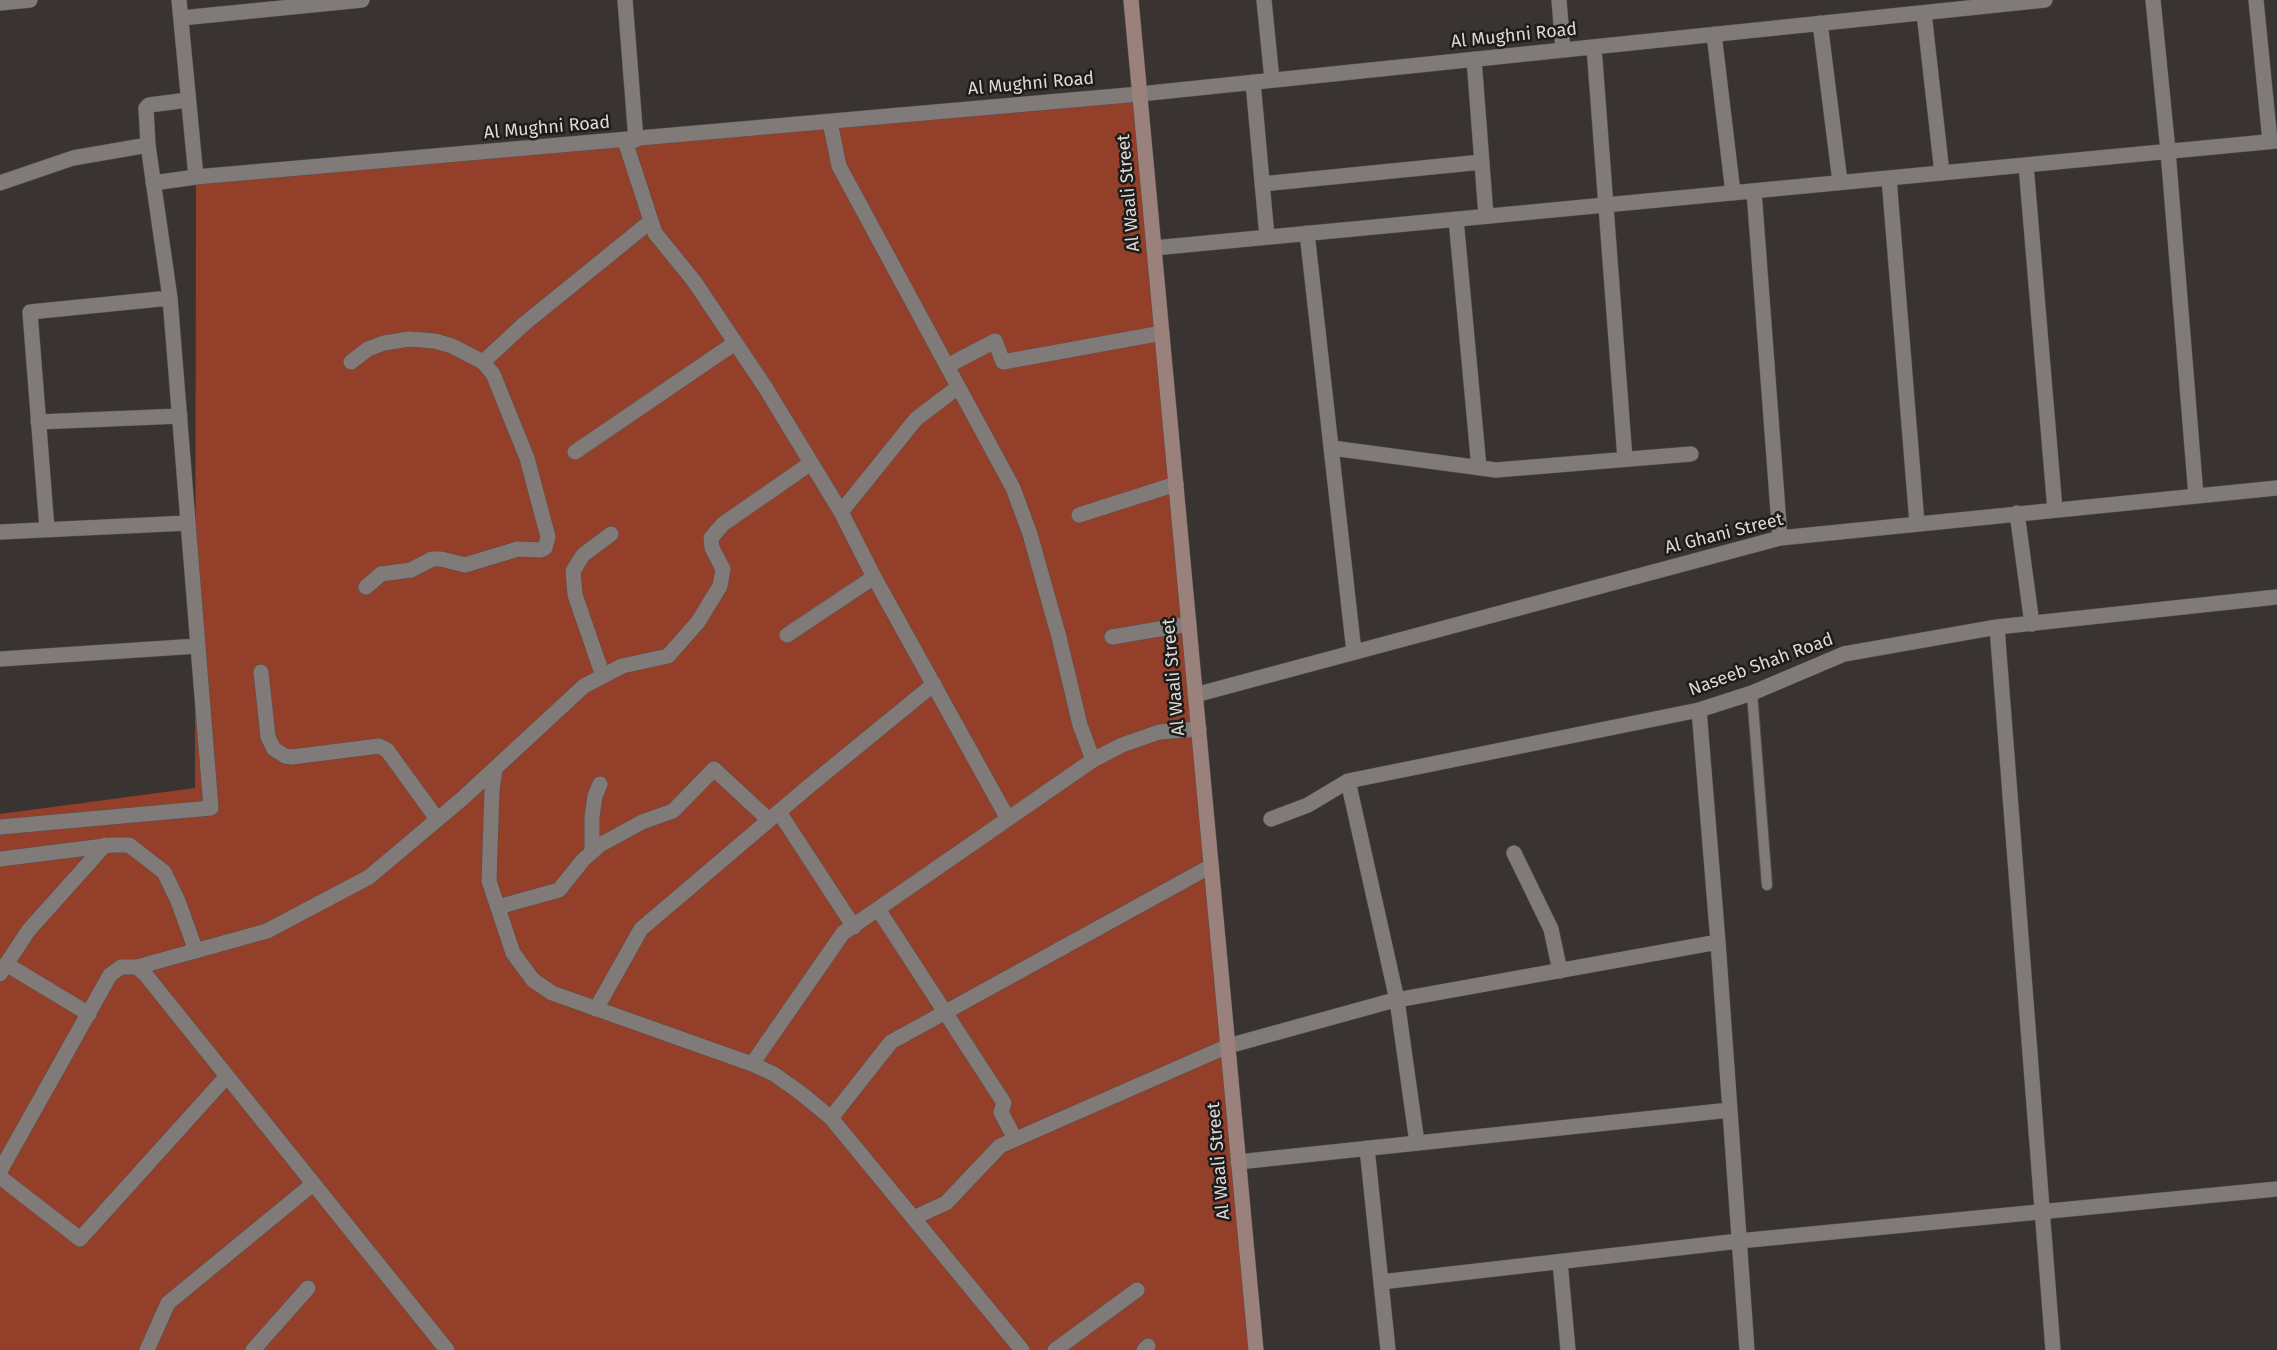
<!DOCTYPE html>
<html>
<head>
<meta charset="utf-8">
<style>
  body { margin:0 }
  canvas { display:block; background:#393432 }
</style>
</head>
<body>
<canvas width="2277" height="1350"></canvas>
<script>
const ctx = document.querySelector('canvas').getContext('2d');
ctx.lineJoin = 'round';
function paint(path, color) {
  ctx.fillStyle = color;
  ctx.fill(path, 'evenodd');
}
function toPath(rows) {
  const path = new Path2D();
  for (const r of rows) {
    path.moveTo(r[0], r[1]);
    for (let i = 2; i < r.length; i += 2) path.lineTo(r[i], r[i + 1]);
  }
  return path;
}
function stroke(path, color, width, dash) {
  ctx.strokeStyle = color;
  ctx.lineWidth = width;
  ctx.lineCap = dash ? 'butt' : 'round';
  ctx.setLineDash(dash || []);
  ctx.stroke(path);
}
function write(font, color, halo, rows, align = 'center') {
  ctx.font = font + ' "Fira Sans",sans-serif';
  ctx.lineWidth = 5;
  ctx.setLineDash([]);
  ctx.textBaseline = 'middle';
  ctx.strokeStyle = halo;
  ctx.fillStyle = color;
  for (const [text, x, y, turn = 0] of rows) {
    ctx.save();
    ctx.translate(x, y);
    ctx.rotate((+turn || 0) * Math.PI / 180);
    ctx.textAlign = isNaN(turn) ? turn : align;
    if (halo) ctx.strokeText(text, 0, 0);
    ctx.fillText(text, 0, 0);
    ctx.restore();
  }
}
const green = toPath([
  [1140,94,1256,1350,0,1350,0,814,195,788,196,177]
]);
const lane = toPath([
  [1752,693,1767,885]
]);
const street = toPath([
  [179,0,196,177,1140,94,2045,0],
  [625,0,636,140],
  [1264,0,1272,80],
  [1559,0,1563,50],
  [2153,0,2168,151,2196,496],
  [2256,0,2270,141],
  [0,3,30,0],
  [1924,13,1942,173],
  [181,18,362,0],
  [1820,23,1840,182],
  [1714,34,1733,193],
  [1594,47,1625,459],
  [1474,59,1486,216],
  [1253,82,1267,237],
  [830,122,839,166,1013,488,1030,534,1059,637,1080,725,1093,760],
  [625,141,655,233,694,281,765,387,841,512,874,577,1008,819],
  [2026,165,2055,510],
  [1889,178,1917,523],
  [0,183,73,158,148,145,146,108,149,105,188,100],
  [153,183,196,177],
  [1262,184,1482,162],
  [1754,191,1780,538],
  [1456,219,1479,468],
  [1307,233,1354,652],
  [1154,248,2277,141],
  [351,362,368,349,384,343,409,339,435,341,452,346,483,362,493,374,527,458,548,537,545,548,540,550,518,549,465,565,441,559,432,559,411,570,381,574,366,587],
  [483,362,524,324,651,221],
  [947,366,995,341,1003,362,1162,333],
  [38,422,180,416],
  [1332,448,1496,470,1691,454],
  [575,452,735,343],
  [841,512,916,419,958,387],
  [2017,513,2032,624],
  [1079,515,1176,484],
  [47,529,30,312,170,298],
  [0,532,188,523],
  [1997,627,2053,1350],
  [787,635,874,577],
  [1112,637,1189,624],
  [0,659,198,646],
  [261,672,268,737,274,749,285,756,292,757,379,746,387,750,437,819],
  [603,676,575,595,573,571,583,555,611,534],
  [1195,695,1780,538,2277,488],
  [1699,710,1718,942,1747,1350],
  [495,770,492,790,489,881,513,953,533,980,552,993,752,1064,774,1074,802,1094,831,1118,1022,1350],
  [1348,781,1397,1000,1417,1143],
  [779,812,854,927],
  [1271,819,1308,805,1348,781,1699,710,1752,693,1844,654,1997,627,2277,597],
  [0,827,211,808,170,298,148,145],
  [592,852,592,817,595,796,600,784],
  [1514,853,1551,929,1560,971],
  [0,859,112,845,129,845,164,872,178,901,196,951],
  [498,907,559,890,583,860,600,845,642,822,673,811,714,769,769,820],
  [878,909,1004,1103,1001,1112,1015,1139],
  [6,964,89,1014],
  [137,967,267,931,369,877,463,798,584,686,622,666,668,656,698,622,720,586,723,569,712,548,711,538,723,524,811,463],
  [0,974,28,931,105,845],
  [596,1009,641,929,808,787,934,684],
  [752,1064,843,933,1093,760,1122,745,1159,732,1199,729],
  [831,1118,891,1042,1211,866],
  [1367,1148,1388,1350],
  [1238,1162,1730,1110],
  [0,1171,110,975,121,967,137,967,145,974,447,1350],
  [0,1177,80,1239,227,1076],
  [913,1218,946,1203,1000,1146,1228,1046,1391,1001,1718,942],
  [1560,1262,1568,1350],
  [1381,1282,1739,1241,2277,1189],
  [147,1350,168,1303,313,1184],
  [253,1350,308,1288],
  [1055,1350,1137,1290],
  [1144,1350,1148,1346]
]);
const secondary = toPath([
  [1131,0,1256,1350]
]);
const streetNames = [
  ["Al Mughni Road",1514,36,-6],
  ["Al Mughni Road",1031,84,-5],
  ["Al Mughni Road",547,128,-5],
  ["Al Waali Street",1129,193,-95],
  ["Al Ghani Street",1724,534,-14],
  ["Naseeb Shah Road",1761,665,-20],
  ["Al Waali Street",1174,677,-95],
  ["Al Waali Street",1219,1161,-95]
];
paint(green, '#943f2a');
stroke(lane, '#55504f', 12);
stroke(street, '#55504f', 16);
stroke(secondary, '#55504f', 16);
stroke(lane, '#807a79', 10);
stroke(street, '#807a79', 15);
stroke(secondary, '#9b817b', 15);
write('18px', '#dcd9d8', '#1e1c1b', streetNames);
</script>
</body>
</html>
